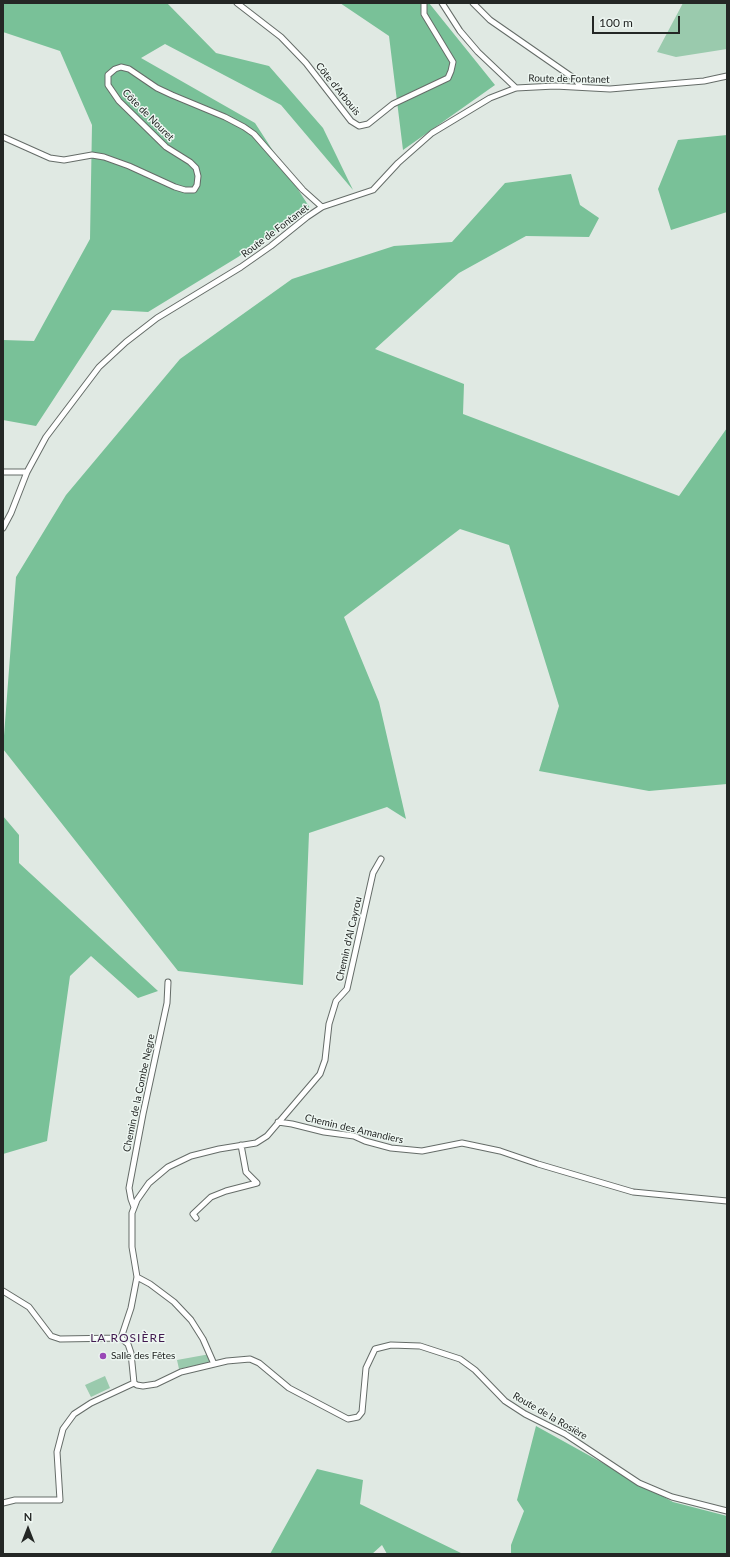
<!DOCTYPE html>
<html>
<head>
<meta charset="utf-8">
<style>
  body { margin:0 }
  #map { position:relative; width:730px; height:1557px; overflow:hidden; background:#e0e9e3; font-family:Lato,sans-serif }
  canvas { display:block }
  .frame { position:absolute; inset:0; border:4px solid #242725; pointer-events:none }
  .north { position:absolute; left:8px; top:1509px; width:40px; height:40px; -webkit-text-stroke:3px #edf6f1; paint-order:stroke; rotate:0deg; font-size:11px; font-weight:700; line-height:16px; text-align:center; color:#242725 }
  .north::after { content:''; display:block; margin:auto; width:14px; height:18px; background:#242725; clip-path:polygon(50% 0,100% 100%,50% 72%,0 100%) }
  .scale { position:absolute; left:592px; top:16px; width:88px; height:18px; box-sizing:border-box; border:2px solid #242725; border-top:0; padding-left:5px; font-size:12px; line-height:14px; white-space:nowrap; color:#242725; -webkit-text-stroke:3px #edf6f1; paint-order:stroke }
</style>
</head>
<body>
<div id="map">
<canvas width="730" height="1557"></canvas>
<div class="frame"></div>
<div class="north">N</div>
<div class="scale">100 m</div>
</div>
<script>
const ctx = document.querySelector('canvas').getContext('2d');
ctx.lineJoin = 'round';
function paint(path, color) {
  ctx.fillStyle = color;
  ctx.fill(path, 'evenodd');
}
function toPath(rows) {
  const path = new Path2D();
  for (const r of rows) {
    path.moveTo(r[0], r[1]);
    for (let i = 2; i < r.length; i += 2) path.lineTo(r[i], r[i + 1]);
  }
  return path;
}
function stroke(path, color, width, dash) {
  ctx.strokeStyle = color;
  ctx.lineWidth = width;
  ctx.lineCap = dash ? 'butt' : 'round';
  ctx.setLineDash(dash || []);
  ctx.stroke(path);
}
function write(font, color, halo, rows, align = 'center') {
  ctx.font = font + ' Lato,sans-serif';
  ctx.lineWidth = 3;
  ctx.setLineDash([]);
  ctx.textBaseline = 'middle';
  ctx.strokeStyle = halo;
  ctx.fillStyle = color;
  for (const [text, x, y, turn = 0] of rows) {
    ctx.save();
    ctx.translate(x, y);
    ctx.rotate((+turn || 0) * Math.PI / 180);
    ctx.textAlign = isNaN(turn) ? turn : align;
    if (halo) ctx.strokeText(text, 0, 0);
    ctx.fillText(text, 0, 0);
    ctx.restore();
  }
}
const green = toPath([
  [683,3,727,3,727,49,676,57,657,52],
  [210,1354,212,1362,179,1369,177,1360],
  [105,1376,110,1388,91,1397,85,1385]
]);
const forest = toPath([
  [3,3,167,3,216,53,269,66,323,128,353,190,281,105,165,44,141,58,255,123,310,208,238,257,148,312,112,310,36,426,3,420,3,340,34,341,90,239,92,125,60,51,3,32],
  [340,3,429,3,495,85,403,150,389,36],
  [727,135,727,212,671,230,658,189,678,140],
  [571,174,580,205,599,218,589,237,526,236,459,273,375,349,464,384,463,414,679,496,727,428,727,784,649,791,539,771,559,706,509,545,460,529,344,617,379,702,406,819,387,807,309,833,303,985,178,971,3,749,16,577,66,495,180,359,292,279,394,246,452,242,505,183],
  [3,816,19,835,19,863,158,991,138,998,91,956,70,976,47,1141,3,1154],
  [536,1426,673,1502,727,1516,727,1554,511,1554,511,1545,524,1511,517,1500],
  [317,1469,363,1480,360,1504,463,1554,387,1554,382,1545,372,1554,270,1554]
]);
const minor = toPath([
  [237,3,281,37,306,63,351,121,359,126,368,124,393,104,448,78,451,71,453,62,424,14,424,3],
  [442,3,460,31,478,52,516,88],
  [473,3,490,20,575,79,581,87],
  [3,137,50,158,64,160,92,155,104,157,129,166,175,187,185,190,194,190,197,185,198,176,196,168,190,162,166,147,119,101,108,85,108,75,115,69,121,67,129,69,157,88,172,95,225,117,244,127,254,134,303,190,322,207],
  [3,472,27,472],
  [3,528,11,513,27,472,46,437,99,367,126,342,157,318,241,267,271,246,307,217,322,207,373,190,398,163,432,133,490,98,516,88,555,86,610,89,704,81,727,76],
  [278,1122,292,1124,324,1132,354,1136,365,1141,391,1148,422,1151,462,1143,500,1151,538,1164,633,1192,727,1201],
  [134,1207,131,1199,129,1188,143,1114,167,1003,168,982],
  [196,1218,193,1214,211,1197,226,1191,257,1183,246,1172,241,1145],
  [137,1277,150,1284,174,1302,191,1320,203,1339,214,1364],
  [3,1291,29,1307,51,1336,60,1339,121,1338],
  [121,1338,131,1308,137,1277,132,1247,132,1213,137,1200,149,1183,168,1167,191,1156,219,1149,256,1143,267,1136,320,1074,325,1060,329,1024,336,1001,347,989,373,873,381,859],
  [121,1338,128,1344,131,1353,134,1383],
  [134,1383,137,1385,143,1386,156,1384,181,1372,227,1361,250,1359,259,1363,289,1388,348,1419,358,1417,362,1412,366,1368,375,1349,391,1345,420,1346,460,1359,475,1370,505,1401,525,1414,565,1434,639,1483,672,1497,727,1511],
  [3,1503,15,1500,60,1500,57,1452,63,1429,74,1414,91,1403,134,1383]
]);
const markers = [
  [103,1356,4,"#9947b6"]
];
const streetNames = [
  ["Route de Fontanet",569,79,1],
  ["Côte d'Arbouis",338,89,51],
  ["Côte de Nouret",148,115,45],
  ["Route de Fontanet",275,231,-37],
  ["Chemin d'Al Cayrou",349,939,-77],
  ["Chemin de la Combe Negre",139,1093,-78],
  ["Chemin des Amandiers",354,1129,13],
  ["Route de la Rosière",550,1416,30]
];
const poiNames = [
  ["Salle des Fêtes",111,1356]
];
const quarterNames = [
  ["LA ROSIÈRE",128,1338]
];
paint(green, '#9acaad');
paint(forest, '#79c198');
stroke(minor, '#656c68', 7);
stroke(minor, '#fff', 5);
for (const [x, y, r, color] of markers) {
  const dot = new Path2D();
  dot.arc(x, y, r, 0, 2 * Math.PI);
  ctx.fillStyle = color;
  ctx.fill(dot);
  stroke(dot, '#edf6f1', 1.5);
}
write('10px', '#242725', '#edf6f1', streetNames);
write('10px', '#242725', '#edf6f1', poiNames, 'left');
ctx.letterSpacing = '1px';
write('12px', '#411a4f', '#edf6f1', quarterNames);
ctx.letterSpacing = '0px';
</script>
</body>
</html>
